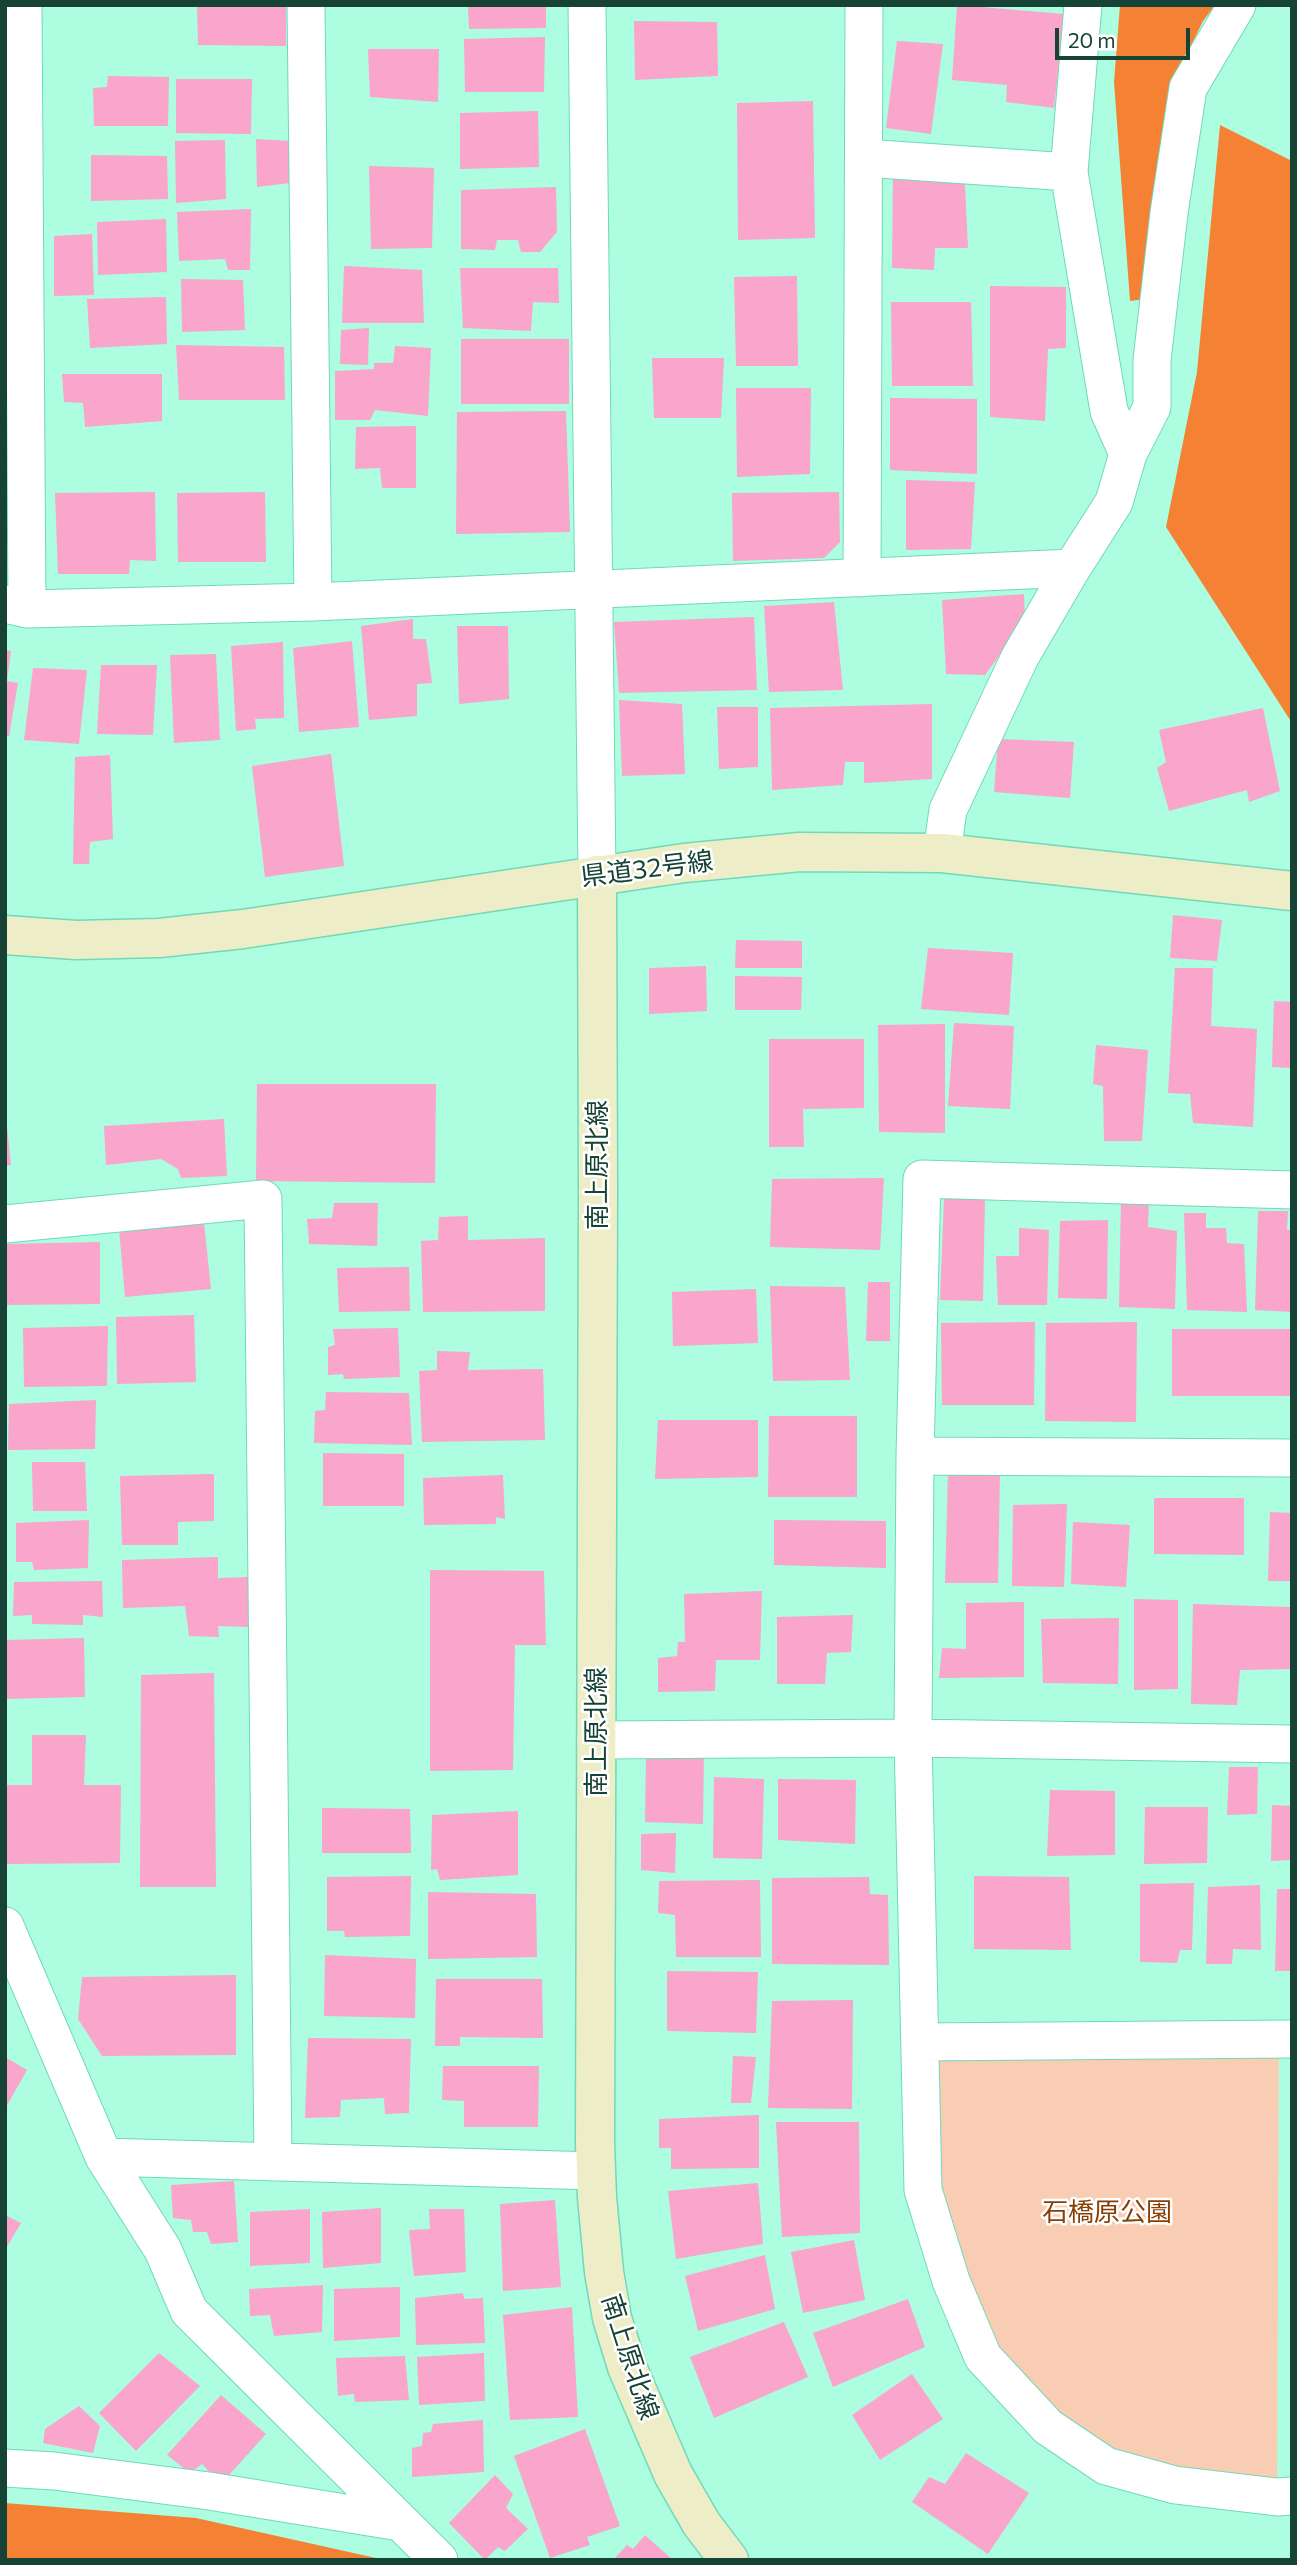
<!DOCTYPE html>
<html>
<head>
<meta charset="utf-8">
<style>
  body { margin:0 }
  #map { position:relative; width:1297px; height:2565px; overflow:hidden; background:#adfde1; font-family:Commissioner,sans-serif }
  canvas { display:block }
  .frame { position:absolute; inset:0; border:7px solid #164335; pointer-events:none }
  .scale { position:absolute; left:1055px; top:28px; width:135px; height:32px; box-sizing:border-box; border:4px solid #164335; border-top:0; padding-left:9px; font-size:21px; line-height:24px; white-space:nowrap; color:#164335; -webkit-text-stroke:5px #fff; paint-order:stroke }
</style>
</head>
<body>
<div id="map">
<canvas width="1297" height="2565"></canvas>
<div class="frame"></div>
<div class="scale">20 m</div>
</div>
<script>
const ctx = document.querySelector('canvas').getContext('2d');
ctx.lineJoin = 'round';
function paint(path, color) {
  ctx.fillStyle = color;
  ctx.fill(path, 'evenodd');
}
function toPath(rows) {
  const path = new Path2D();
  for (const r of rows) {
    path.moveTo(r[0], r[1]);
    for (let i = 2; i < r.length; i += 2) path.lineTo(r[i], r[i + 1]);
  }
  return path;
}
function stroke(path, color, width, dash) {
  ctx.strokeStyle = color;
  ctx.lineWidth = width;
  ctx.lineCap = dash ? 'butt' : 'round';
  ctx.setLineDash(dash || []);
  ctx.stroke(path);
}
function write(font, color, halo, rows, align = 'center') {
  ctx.font = font + ' Commissioner,"Noto Sans JP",sans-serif';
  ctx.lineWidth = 5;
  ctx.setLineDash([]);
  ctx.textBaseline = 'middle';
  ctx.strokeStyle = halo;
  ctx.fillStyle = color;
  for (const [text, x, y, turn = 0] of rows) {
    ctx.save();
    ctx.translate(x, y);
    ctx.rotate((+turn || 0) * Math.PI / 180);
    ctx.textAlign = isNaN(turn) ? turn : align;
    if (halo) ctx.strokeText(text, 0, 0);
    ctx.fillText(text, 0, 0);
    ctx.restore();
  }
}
const green = toPath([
  [1279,2039,1277,2497,1160,2470,1048,2427,951,2281,920,2042]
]);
const forest = toPath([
  [1120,5,1215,5,1203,21,1174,80,1146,299,1130,301,1114,82],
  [1220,125,1292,161,1292,723,1166,527,1197,372],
  [5,2503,196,2518,385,2560,5,2560]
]);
const building = toPath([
  [197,5,286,5,286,46,198,45],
  [468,5,546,5,546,28,469,29],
  [957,5,1064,14,1054,108,1006,102,1007,85,952,80],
  [634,21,717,22,718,76,635,80],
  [545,37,544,92,465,92,464,39],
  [897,41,943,44,931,134,886,128],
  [368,49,439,49,438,102,370,97],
  [108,76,169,77,168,126,94,126,93,88,107,87],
  [176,79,252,79,251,134,176,133],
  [813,101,815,238,738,240,737,103],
  [538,111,539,167,460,169,460,113],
  [256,139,291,141,290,183,257,187],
  [225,140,226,199,176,203,175,141],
  [91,155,167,156,168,199,91,201],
  [893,163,964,163,968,248,935,248,934,270,892,268],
  [369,166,434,168,432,248,371,249],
  [556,187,557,232,540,252,521,252,518,240,497,240,495,250,461,249,461,190],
  [251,209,250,270,228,270,225,259,179,261,177,212],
  [166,219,167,272,98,275,97,222],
  [92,234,94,295,54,296,54,236],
  [344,266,422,270,424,323,342,323],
  [460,268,558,268,559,303,533,302,531,331,463,328],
  [797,276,798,366,736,366,734,277],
  [181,279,243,280,245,330,182,332],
  [990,286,1066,287,1066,348,1048,349,1045,421,990,417],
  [166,297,167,344,90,348,87,299],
  [891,302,971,302,973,386,892,386],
  [369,328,368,365,340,364,341,330],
  [461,339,569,339,569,404,461,404],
  [176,345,284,347,285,400,179,400],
  [395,346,431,348,428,416,375,410,370,420,335,420,335,371,374,369,374,363,393,363],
  [652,358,724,358,721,418,654,418],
  [62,374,162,374,162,421,85,427,83,403,64,402],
  [736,388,811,388,810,474,737,477],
  [890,398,977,399,977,474,890,470],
  [566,411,570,532,456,534,457,412],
  [416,426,416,488,382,488,380,468,355,469,356,427],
  [906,480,975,482,971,549,906,550],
  [155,492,156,561,130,560,129,574,58,574,55,493],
  [265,492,266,562,178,562,177,493],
  [839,492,840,542,824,558,733,561,732,493],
  [1024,594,1025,621,985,675,946,674,942,600],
  [834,602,843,690,769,692,764,606],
  [754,617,757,690,619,693,614,622],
  [413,619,413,639,426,639,432,683,417,684,417,716,369,720,361,626],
  [457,626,508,626,509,699,459,704],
  [352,641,359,727,299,732,293,648],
  [283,642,284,718,255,719,256,729,236,731,231,646],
  [5,650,11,651,7,681,18,683,9,736,5,736],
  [216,654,220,740,174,743,170,655],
  [101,665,157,665,153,735,97,734],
  [33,668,87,670,79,744,24,740],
  [619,700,682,704,685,774,622,776],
  [932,704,932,779,864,783,864,762,845,762,843,785,772,790,770,708],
  [717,707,758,707,758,767,719,769],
  [1263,708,1280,791,1249,802,1247,790,1169,811,1157,768,1166,762,1159,730],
  [998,739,1074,742,1070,798,994,792],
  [331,754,344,866,265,877,252,766],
  [110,755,113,839,90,842,89,864,73,864,75,757],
  [1173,915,1222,920,1217,961,1170,958],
  [736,940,802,941,802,968,735,968],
  [928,948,1013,953,1009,1015,921,1009],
  [706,966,707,1011,649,1014,649,968],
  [1175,968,1213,968,1211,1026,1257,1029,1253,1127,1193,1123,1190,1094,1168,1093],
  [735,976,802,977,801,1010,735,1010],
  [1274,1001,1292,1002,1292,1068,1272,1067],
  [954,1023,1014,1026,1010,1109,948,1106],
  [945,1024,945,1133,879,1132,878,1025],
  [769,1039,864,1039,864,1108,803,1109,804,1147,769,1147],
  [1096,1045,1148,1050,1142,1141,1104,1141,1103,1086,1093,1084],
  [257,1084,436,1084,435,1183,256,1181],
  [224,1119,227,1176,181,1178,178,1169,161,1159,106,1165,104,1126],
  [5,1126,7,1126,11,1165,5,1166],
  [884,1178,880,1250,770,1247,772,1179],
  [944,1198,985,1199,983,1301,940,1300],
  [1121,1199,1149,1200,1148,1227,1177,1231,1175,1309,1119,1307],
  [334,1203,378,1203,377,1246,309,1244,307,1219,332,1218],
  [1258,1211,1288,1211,1287,1230,1292,1230,1292,1312,1255,1310],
  [1184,1213,1206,1213,1206,1228,1226,1228,1227,1243,1244,1244,1247,1312,1187,1310],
  [468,1216,468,1240,545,1238,545,1311,423,1312,421,1241,438,1240,439,1217],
  [1108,1220,1107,1299,1058,1298,1060,1221],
  [204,1223,211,1289,125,1297,119,1229],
  [1019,1228,1049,1230,1047,1305,998,1305,996,1256,1019,1256],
  [100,1242,100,1304,5,1305,5,1244],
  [409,1267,410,1311,339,1312,337,1268],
  [868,1282,890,1282,890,1341,866,1341],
  [770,1286,845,1287,850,1380,773,1381],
  [756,1289,758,1343,673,1346,672,1292],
  [194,1315,196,1382,117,1384,116,1317],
  [1035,1322,1034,1405,942,1405,941,1323],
  [1137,1322,1136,1422,1045,1421,1046,1323],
  [108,1326,107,1386,24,1387,23,1328],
  [398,1328,400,1377,344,1379,343,1374,328,1375,328,1347,335,1345,333,1329],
  [1172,1329,1292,1329,1292,1396,1172,1396],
  [437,1351,470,1352,468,1370,543,1369,545,1440,422,1442,419,1371,437,1370],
  [326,1392,409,1393,412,1445,314,1443,315,1411,325,1410],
  [96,1400,95,1449,8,1450,9,1404],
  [769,1416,857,1416,857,1497,768,1497],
  [658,1420,758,1420,758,1477,655,1479],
  [323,1453,404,1454,404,1506,323,1506],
  [32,1462,85,1462,87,1511,33,1511],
  [948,1472,1000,1472,998,1583,945,1583],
  [214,1474,214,1521,178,1522,178,1545,122,1545,120,1476],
  [503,1475,505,1519,496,1517,496,1524,424,1525,423,1478],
  [1154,1498,1244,1498,1244,1555,1154,1554],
  [1067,1504,1064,1587,1012,1586,1013,1505],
  [1270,1512,1292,1513,1292,1581,1268,1581],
  [89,1520,88,1568,34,1570,32,1562,16,1562,16,1523],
  [774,1520,886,1521,886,1568,774,1565],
  [1073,1522,1130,1525,1126,1587,1071,1584],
  [218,1557,218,1578,248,1577,250,1627,218,1626,219,1637,189,1636,185,1606,123,1608,122,1560],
  [430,1570,544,1571,546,1645,515,1645,513,1770,430,1771],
  [102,1581,103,1617,83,1615,83,1625,32,1624,32,1615,13,1616,14,1582],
  [762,1591,760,1660,716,1660,715,1691,658,1692,658,1658,677,1656,678,1642,685,1642,684,1594],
  [1134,1599,1178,1600,1178,1689,1134,1690],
  [1024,1602,1024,1677,939,1678,942,1648,966,1649,966,1603],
  [1193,1604,1290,1607,1291,1669,1240,1670,1237,1705,1191,1704],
  [853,1615,851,1652,827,1653,825,1684,777,1684,777,1617],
  [1119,1618,1118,1684,1043,1683,1041,1619],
  [84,1638,85,1697,5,1699,5,1640],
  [214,1673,216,1887,140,1887,141,1675],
  [32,1735,86,1735,84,1785,121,1785,120,1863,5,1864,5,1785,32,1785],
  [704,1748,703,1824,645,1822,646,1758],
  [1229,1767,1258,1767,1257,1814,1227,1815],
  [714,1777,764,1779,762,1859,713,1858],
  [778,1779,856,1780,855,1844,778,1840],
  [1050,1790,1115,1791,1115,1855,1047,1856],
  [1272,1805,1292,1806,1292,1860,1271,1861],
  [1145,1807,1208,1807,1207,1863,1144,1864],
  [322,1808,410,1809,411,1853,322,1853],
  [518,1811,518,1875,440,1880,437,1869,431,1870,432,1815],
  [676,1833,675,1873,641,1870,641,1834],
  [411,1876,410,1936,345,1937,344,1931,327,1931,327,1877],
  [974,1876,1069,1877,1071,1950,974,1949],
  [869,1877,870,1894,888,1895,889,1965,772,1964,772,1878],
  [760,1880,761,1957,676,1957,675,1915,658,1913,659,1881],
  [1194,1883,1192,1950,1180,1950,1177,1963,1140,1962,1140,1884],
  [1260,1885,1261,1950,1233,1949,1232,1964,1206,1964,1208,1887],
  [1277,1889,1292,1889,1292,1971,1275,1971],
  [428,1892,536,1894,537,1957,428,1959],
  [325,1955,416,1959,415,2018,324,2016],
  [667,1971,758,1972,756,2033,667,2031],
  [236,1975,236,2055,102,2056,78,2019,82,1977],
  [436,1979,542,1979,543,2038,460,2037,460,2046,435,2046],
  [853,2000,852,2109,768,2108,772,2001],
  [308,2038,411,2039,409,2113,385,2114,384,2098,341,2100,340,2117,305,2118],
  [733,2056,756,2057,751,2103,731,2103],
  [5,2057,27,2070,5,2109],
  [443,2066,539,2066,538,2127,464,2127,464,2101,442,2100],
  [759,2115,759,2168,671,2169,671,2148,659,2148,659,2119],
  [776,2122,859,2122,860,2233,782,2237],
  [234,2181,238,2242,211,2244,207,2232,193,2232,191,2220,173,2218,171,2185],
  [758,2183,763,2244,676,2259,668,2191],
  [555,2200,561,2287,503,2291,500,2204],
  [381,2208,381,2263,323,2268,322,2212],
  [310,2209,310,2263,250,2266,250,2212],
  [429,2209,464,2209,466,2272,414,2276,409,2230,430,2229],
  [5,2215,21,2223,5,2250],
  [854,2240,865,2300,803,2313,791,2252],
  [765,2255,775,2309,698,2331,685,2276],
  [323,2285,322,2332,274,2336,270,2315,250,2316,249,2289],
  [400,2287,400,2337,334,2341,334,2289],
  [463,2293,464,2299,483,2298,485,2343,416,2345,415,2298],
  [908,2299,925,2347,833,2387,813,2333],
  [572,2307,578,2417,510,2420,503,2315],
  [784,2322,808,2377,714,2418,690,2357],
  [159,2353,200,2386,136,2451,99,2413],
  [484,2353,485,2401,419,2405,417,2357],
  [405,2356,409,2400,355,2402,354,2394,338,2396,336,2358],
  [912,2374,943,2419,880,2460,852,2415],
  [221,2395,266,2434,221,2484,202,2464,190,2473,167,2455],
  [79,2406,100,2426,93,2453,43,2443,45,2429],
  [483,2420,484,2472,412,2477,412,2448,422,2446,423,2433,431,2432,433,2424],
  [585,2429,620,2526,587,2537,590,2545,550,2558,514,2456],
  [966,2453,1029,2493,988,2554,912,2502,929,2477,945,2484],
  [495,2475,513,2494,506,2508,528,2529,505,2551,498,2547,485,2560,449,2523],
  [645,2535,673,2560,613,2560,627,2545,633,2549]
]);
const street = toPath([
  [23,5,27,609],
  [306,5,313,602],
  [587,5,597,875],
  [1083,5,1069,172,1109,411,1128,454],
  [864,158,1069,172],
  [862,578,864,5],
  [5,604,27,609,313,602,1072,568,1114,502,1128,454,1152,407,1152,360,1169,213,1188,88,1237,5],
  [942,853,948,810,1020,657,1072,568],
  [1292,1190,922,1179,915,1456,913,1738,923,2190,951,2281,983,2357,1048,2427,1106,2466,1175,2485,1277,2497,1292,2496],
  [5,1224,263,1199,273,2162],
  [915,1456,1292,1458],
  [596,1740,913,1738,1292,1744],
  [5,1926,104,2157,163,2250,189,2311,439,2560],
  [920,2042,1292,2039],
  [104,2157,596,2171],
  [5,2468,54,2471,209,2491,400,2522]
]);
const secondary = toPath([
  [597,875,598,1191,595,2143,597,2197,604,2272,612,2318,627,2367,673,2474,701,2523,729,2560],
  [5,935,76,940,159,938,243,929,684,863,800,852,942,853,1292,891]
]);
const streetNames = [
  ["県道32号線",647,869,-7],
  ["南上原北線",597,1165,-90],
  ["南上原北線",596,1732,-90],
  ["南上原北線",630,2357,72]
];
const parkNames = [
  ["石橋原公園",1107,2212]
];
paint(green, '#f9cdb4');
paint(forest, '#f58234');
paint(building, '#f9a5cc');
stroke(street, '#70d9b8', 39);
stroke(secondary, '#70d9b8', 41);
stroke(street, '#fff', 37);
stroke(secondary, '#edeec8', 38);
write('26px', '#164335', '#fff', streetNames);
write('26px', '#893f04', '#fff', parkNames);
</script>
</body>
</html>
